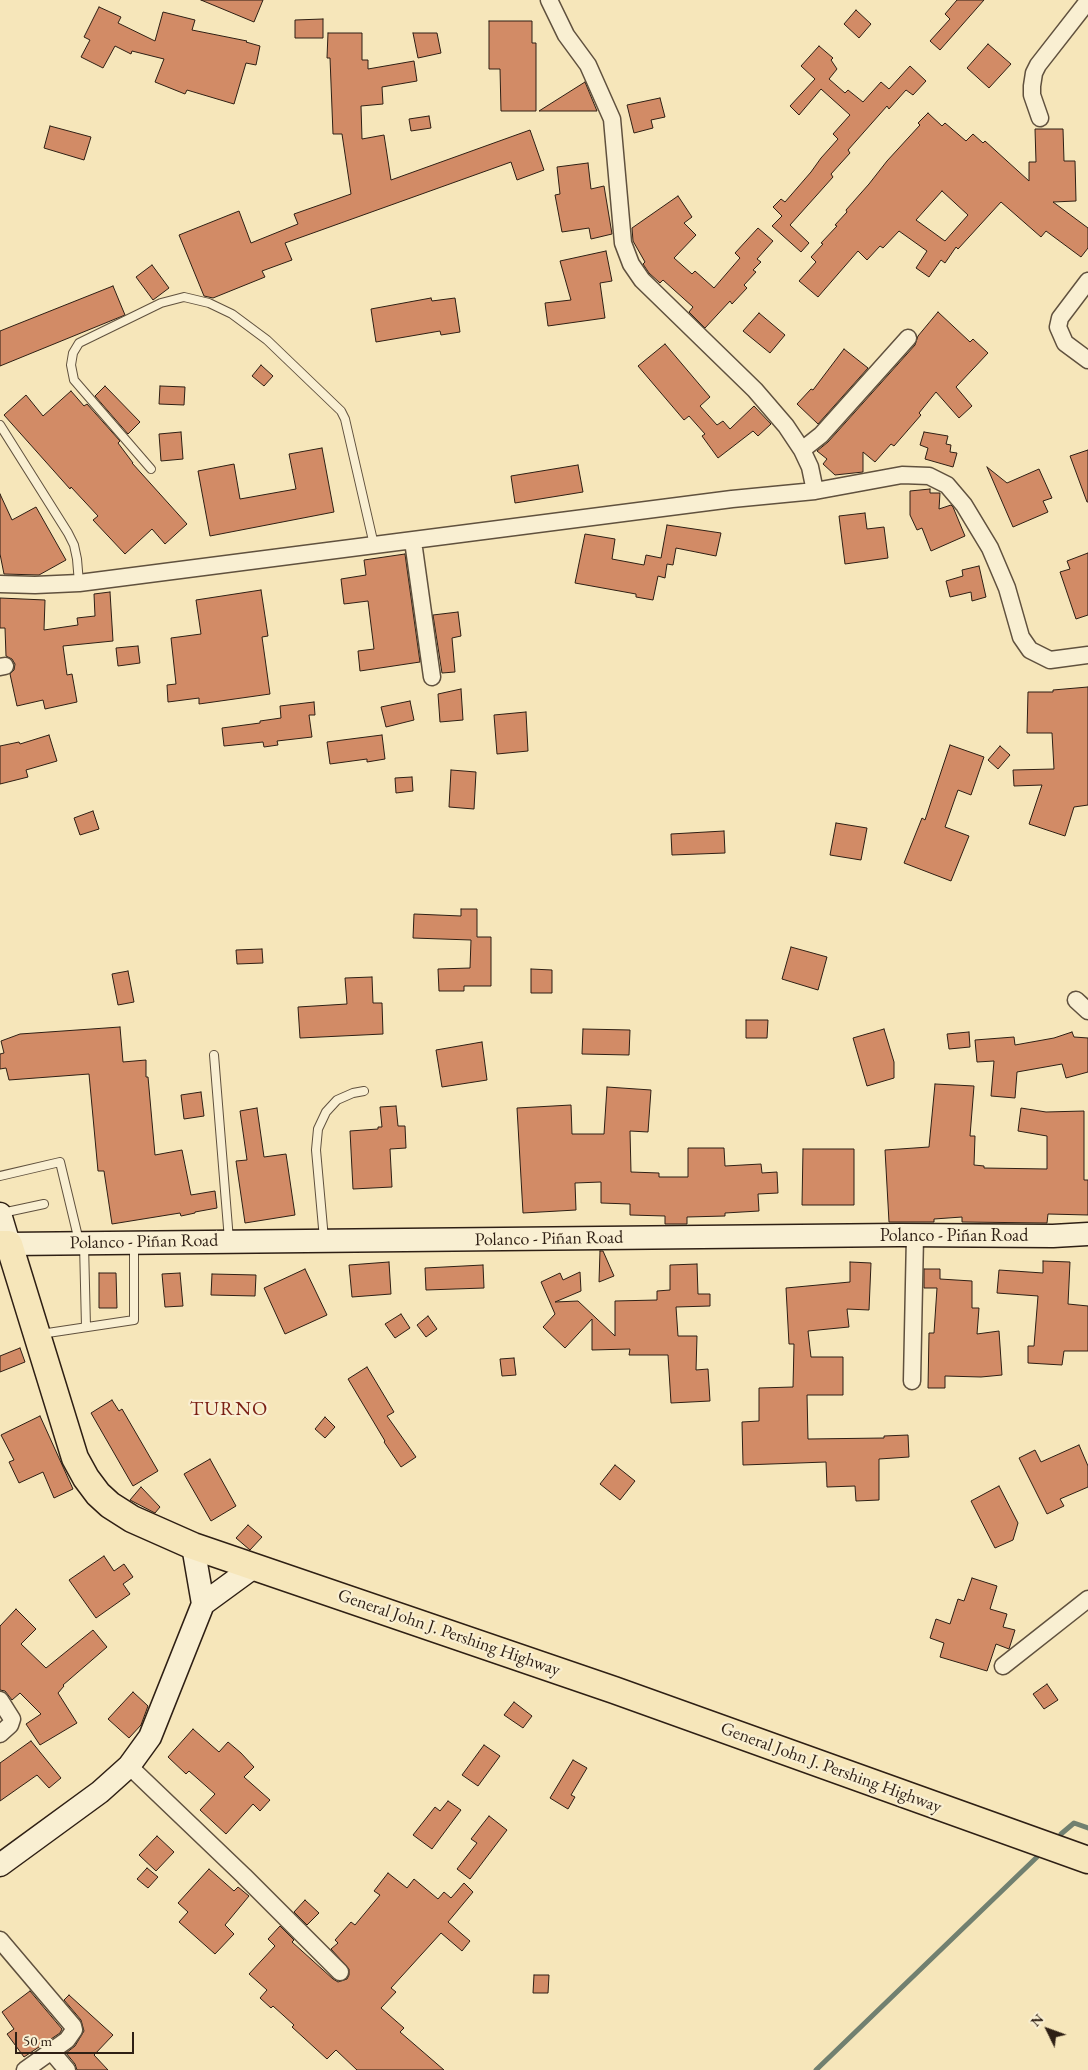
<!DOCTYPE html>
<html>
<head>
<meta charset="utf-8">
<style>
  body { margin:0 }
  #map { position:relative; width:1088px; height:2070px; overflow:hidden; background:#f6e6ba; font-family:"EB Garamond",serif }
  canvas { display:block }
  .north { position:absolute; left:1023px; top:2005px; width:50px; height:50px; -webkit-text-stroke:4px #f9efd2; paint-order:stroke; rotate:312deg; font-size:14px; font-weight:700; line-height:20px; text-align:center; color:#2e1f14 }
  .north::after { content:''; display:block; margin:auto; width:18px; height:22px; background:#2e1f14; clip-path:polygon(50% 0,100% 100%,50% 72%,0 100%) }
  .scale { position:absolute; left:15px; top:2032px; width:119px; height:22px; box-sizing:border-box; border:2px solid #2e1f14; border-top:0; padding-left:6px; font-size:15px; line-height:18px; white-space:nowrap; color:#2e1f14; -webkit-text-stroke:4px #f9efd2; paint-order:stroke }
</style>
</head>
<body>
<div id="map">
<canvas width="1088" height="2070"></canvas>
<div class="north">N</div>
<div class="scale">50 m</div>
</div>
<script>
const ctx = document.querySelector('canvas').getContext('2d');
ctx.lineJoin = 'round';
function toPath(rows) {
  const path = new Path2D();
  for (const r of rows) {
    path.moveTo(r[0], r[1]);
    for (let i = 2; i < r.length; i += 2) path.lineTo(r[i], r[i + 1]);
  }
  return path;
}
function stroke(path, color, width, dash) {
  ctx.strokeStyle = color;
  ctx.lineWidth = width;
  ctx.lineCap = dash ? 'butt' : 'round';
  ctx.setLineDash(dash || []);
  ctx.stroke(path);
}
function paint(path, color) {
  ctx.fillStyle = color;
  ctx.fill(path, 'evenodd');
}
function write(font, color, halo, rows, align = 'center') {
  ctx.font = font + ' "EB Garamond",serif';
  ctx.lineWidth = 4.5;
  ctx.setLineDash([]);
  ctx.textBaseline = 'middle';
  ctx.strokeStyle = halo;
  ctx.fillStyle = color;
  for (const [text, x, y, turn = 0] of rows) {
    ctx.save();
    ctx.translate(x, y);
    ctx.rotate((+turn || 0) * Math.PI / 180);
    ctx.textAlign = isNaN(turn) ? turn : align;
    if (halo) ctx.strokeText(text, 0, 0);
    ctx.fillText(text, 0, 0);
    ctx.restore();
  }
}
const stream = toPath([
  [1061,1834,1074,1823,1088,1828],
  [816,2070,1037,1857]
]);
const building = toPath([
  [201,0,263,0,254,22,201,0],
  [957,0,984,0,940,50,930,41,950,19,945,14,957,0],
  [99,7,121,17,118,23,155,41,163,12,195,20,192,30,247,41,246,42,260,46,256,65,246,63,234,104,187,90,185,94,155,82,164,59,132,51,131,54,115,46,103,68,81,57,90,40,84,37,99,7],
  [856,10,871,24,859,38,844,24,856,10],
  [323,19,323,38,295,38,295,20,323,19],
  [489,21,532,21,532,43,536,43,536,111,501,111,500,69,489,69,489,21],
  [328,33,362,33,362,60,368,60,368,69,414,61,417,81,382,87,383,104,361,106,362,139,384,135,391,180,530,130,544,170,517,180,511,162,285,243,292,260,262,271,265,277,213,298,204,296,179,235,239,211,251,243,298,224,294,214,351,194,342,134,333,134,330,58,327,58,328,33],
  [413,33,437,33,441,53,418,58,413,33],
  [988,44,1011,64,989,88,967,68,988,44],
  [819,46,833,58,831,60,837,69,829,79,845,93,848,90,863,102,881,82,889,89,910,66,926,81,913,95,906,90,889,109,887,106,848,150,850,153,831,174,833,177,790,225,809,243,801,252,772,226,782,216,773,207,781,199,785,202,811,172,821,158,838,139,833,134,850,115,821,89,799,115,790,106,815,79,801,66,819,46],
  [585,82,597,111,539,111,585,82],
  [660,98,665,117,651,120,653,128,634,133,627,105,660,98],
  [928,113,942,126,945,123,966,141,973,134,983,143,985,141,1029,181,1029,162,1036,162,1035,129,1063,129,1064,161,1075,161,1076,201,1053,202,1088,228,1088,248,1081,257,1046,231,1041,237,1001,202,958,249,956,247,945,263,941,260,929,277,916,268,927,251,899,231,883,248,880,246,867,260,858,251,818,297,799,281,816,262,811,257,823,244,821,243,837,226,835,225,847,212,846,210,869,184,887,161,920,125,918,123,928,113],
  [942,191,968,215,945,241,916,220,942,191],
  [429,116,431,128,411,131,409,119,429,116],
  [50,126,91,137,84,160,44,148,50,126],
  [588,163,591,189,604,186,612,234,591,239,589,228,562,232,555,195,560,194,557,167,588,163],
  [678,196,692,217,684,223,696,235,674,258,692,274,695,271,714,288,740,258,735,253,758,228,773,241,757,259,761,262,753,270,756,272,744,285,747,288,732,304,730,301,705,328,689,312,693,307,663,280,660,283,649,273,643,264,645,262,633,241,632,228,678,196],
  [606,251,612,281,600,283,605,318,548,326,545,303,571,300,560,261,606,251],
  [152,265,169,288,153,300,136,277,152,265],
  [113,286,125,315,0,366,0,331,113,286],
  [431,298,432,301,455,298,460,332,441,335,440,331,376,342,371,309,431,298],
  [938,312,970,342,973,339,988,353,956,387,972,406,959,418,936,392,919,413,921,415,894,446,891,444,875,462,863,452,863,472,835,475,823,464,827,459,817,451,828,442,915,345,918,336,938,312],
  [759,313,785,335,770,353,743,331,759,313],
  [665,344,710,397,700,406,717,425,723,421,730,429,754,406,771,424,758,436,753,431,718,458,702,436,705,434,689,416,684,420,638,366,665,344],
  [844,349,868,368,818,424,797,404,811,389,813,390,844,349],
  [261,365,273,376,264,386,252,376,261,365],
  [105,386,140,422,128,434,95,396,105,386],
  [160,386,185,387,184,405,159,404,160,386],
  [71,391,84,406,87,404,120,441,118,443,133,463,132,463,187,524,165,544,152,529,125,554,93,520,98,516,71,487,70,489,4,415,26,395,43,416,71,391],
  [181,432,183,459,161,461,159,434,181,432],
  [924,432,948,436,946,444,951,445,950,452,957,453,953,467,925,459,928,448,920,445,924,432],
  [322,448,334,512,210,536,198,471,234,464,240,499,296,489,289,454,322,448],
  [1088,450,1088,502,1087,502,1070,456,1088,450],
  [578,465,583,492,515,503,511,476,578,465],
  [987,467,1007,483,1039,469,1052,498,1043,501,1048,512,1013,527,987,467],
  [930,489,930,493,940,493,939,509,951,505,953,507,965,536,931,551,922,528,917,530,910,515,910,491,930,489],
  [0,494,12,520,36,507,66,560,39,575,4,574,0,554,0,494],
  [865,513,867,529,884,527,888,558,845,564,839,516,865,513],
  [667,525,721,533,716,556,676,548,673,565,667,564,665,578,658,576,653,600,636,597,636,594,575,583,585,534,615,539,612,559,644,565,646,555,661,558,667,525],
  [1088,553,1088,615,1076,619,1060,572,1070,569,1067,561,1088,553],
  [405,554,420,662,360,671,358,651,374,649,368,601,344,604,341,579,366,575,364,560,405,554],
  [979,566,986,597,972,601,971,592,950,597,946,581,963,576,962,570,979,566],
  [261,590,268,636,262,637,270,694,199,704,199,698,168,702,167,685,176,684,171,638,201,634,196,600,261,590],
  [110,592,113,641,63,646,67,675,72,674,77,702,45,709,43,700,17,706,10,674,14,670,15,664,12,659,6,656,5,628,0,628,0,598,45,600,44,630,78,625,77,618,95,616,94,594,110,592],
  [458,612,461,636,452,638,455,672,442,673,433,615,458,612],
  [138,646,140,663,118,666,116,648,138,646],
  [1088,687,1088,805,1074,807,1065,836,1029,824,1042,785,1014,786,1013,770,1054,769,1052,733,1027,733,1028,692,1053,692,1053,690,1088,687],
  [461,689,463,720,440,722,438,694,461,689],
  [410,701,414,720,386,727,381,707,410,701],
  [314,702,315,715,309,715,312,737,277,741,278,745,264,747,263,742,224,746,222,728,260,723,260,721,281,718,280,706,314,702],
  [526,712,528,751,497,754,494,715,526,712],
  [49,735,57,761,26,770,28,777,0,784,0,746,19,742,20,744,49,735],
  [382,735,385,759,367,762,367,759,330,764,327,742,382,735],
  [950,745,984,757,971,795,958,790,945,827,969,836,951,881,904,863,922,818,925,820,950,745],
  [1000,746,1010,755,998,769,988,760,1000,746],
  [451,770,476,772,474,809,449,807,451,770],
  [412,777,413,791,396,793,395,778,412,777],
  [93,811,99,829,80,835,74,818,93,811],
  [836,823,867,828,861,860,830,855,836,823],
  [724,831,725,853,672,855,671,834,724,831],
  [461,909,477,909,477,937,491,937,491,986,464,986,464,991,439,991,438,969,470,968,471,940,413,938,414,914,461,916,461,909],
  [791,947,827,957,818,990,782,979,791,947],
  [262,949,263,963,237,964,236,950,262,949],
  [531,969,552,970,552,993,531,993,531,969],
  [128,971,134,1002,118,1005,112,974,128,971],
  [372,977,373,1003,382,1003,383,1034,300,1038,298,1007,347,1004,345,978,372,977],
  [746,1020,768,1020,767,1038,746,1038,746,1020],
  [120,1027,123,1062,146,1060,146,1077,148,1077,155,1155,182,1150,191,1195,215,1191,217,1208,195,1212,195,1213,181,1216,180,1213,112,1224,104,1171,98,1171,89,1074,9,1080,6,1068,0,1069,0,1054,4,1053,1,1041,20,1034,120,1027],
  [583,1029,630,1030,629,1055,582,1054,583,1029],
  [884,1029,894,1062,894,1078,867,1086,853,1038,884,1029],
  [969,1032,970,1047,949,1049,947,1034,969,1032],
  [1072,1032,1074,1037,1088,1038,1088,1072,1066,1078,1062,1064,1017,1072,1015,1098,991,1096,994,1061,977,1062,975,1040,1014,1037,1015,1045,1054,1038,1072,1032],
  [482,1042,487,1080,442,1087,436,1050,482,1042],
  [935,1084,974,1086,970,1136,975,1136,974,1165,984,1166,984,1168,1047,1169,1047,1136,1018,1131,1021,1108,1046,1112,1084,1111,1084,1180,1088,1180,1088,1215,1048,1214,1047,1223,962,1222,962,1217,934,1219,934,1222,889,1222,885,1150,929,1147,935,1084],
  [607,1087,651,1090,648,1132,630,1131,631,1172,659,1173,659,1177,688,1177,688,1148,724,1148,725,1166,761,1164,762,1173,777,1172,778,1193,758,1194,759,1211,725,1213,725,1216,687,1217,687,1224,665,1224,665,1216,630,1215,630,1204,601,1203,601,1182,575,1183,576,1210,523,1213,517,1108,571,1105,572,1134,604,1134,607,1087],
  [201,1092,204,1116,184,1119,181,1095,201,1092],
  [396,1106,398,1126,405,1126,406,1148,390,1149,392,1187,353,1189,350,1131,378,1129,378,1127,382,1127,380,1107,396,1106],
  [257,1108,264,1157,286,1154,295,1215,245,1223,236,1161,247,1160,240,1111,257,1108],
  [803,1149,854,1149,854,1205,802,1205,803,1149],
  [600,1251,603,1251,614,1276,599,1282,600,1251],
  [1043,1261,1070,1262,1068,1304,1088,1306,1088,1351,1064,1351,1062,1365,1028,1363,1028,1346,1034,1346,1038,1296,997,1293,999,1270,1043,1273,1043,1261],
  [389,1262,391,1294,352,1297,349,1265,389,1262],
  [850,1262,871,1263,869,1310,847,1309,849,1327,808,1331,811,1357,843,1357,843,1395,807,1395,808,1439,884,1438,884,1436,908,1435,909,1457,879,1459,879,1500,856,1501,855,1486,827,1487,826,1462,743,1465,742,1422,759,1421,759,1388,793,1387,794,1344,789,1344,786,1288,850,1282,850,1262],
  [697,1264,698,1294,710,1294,710,1306,676,1307,678,1336,697,1336,696,1370,708,1369,710,1401,671,1403,668,1355,629,1355,630,1349,592,1350,592,1319,565,1348,543,1327,555,1314,541,1282,560,1273,563,1280,580,1272,581,1291,555,1302,578,1301,615,1336,615,1301,657,1300,657,1291,670,1290,670,1265,697,1264],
  [483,1265,484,1288,426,1290,425,1268,483,1265],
  [305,1269,327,1315,285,1334,264,1288,305,1269],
  [924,1269,940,1269,940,1279,972,1281,972,1308,979,1308,977,1334,999,1331,1002,1375,981,1377,945,1376,945,1388,928,1388,929,1333,934,1333,937,1288,924,1288,924,1269],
  [99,1273,116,1273,117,1308,99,1308,99,1273],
  [180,1273,183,1306,165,1307,162,1274,180,1273],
  [212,1274,256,1275,255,1296,211,1295,212,1274],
  [401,1314,410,1328,395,1338,385,1324,401,1314],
  [428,1316,437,1329,426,1337,417,1325,428,1316],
  [20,1348,25,1362,0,1372,0,1356,20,1348],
  [514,1358,516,1375,502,1376,500,1359,514,1358],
  [367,1367,394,1412,387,1416,416,1457,401,1467,384,1442,385,1441,348,1379,367,1367],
  [112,1400,119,1411,122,1409,158,1471,133,1486,91,1413,112,1400],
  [40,1416,73,1489,54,1498,43,1472,19,1483,9,1462,14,1460,1,1435,40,1416],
  [325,1417,335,1427,325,1438,315,1429,325,1417],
  [1079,1445,1088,1466,1088,1487,1060,1499,1064,1506,1047,1514,1019,1458,1035,1450,1041,1462,1079,1445],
  [210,1459,236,1506,211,1521,184,1474,210,1459],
  [615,1465,635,1481,620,1500,600,1484,615,1465],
  [999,1486,1018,1523,1013,1540,995,1548,971,1501,999,1486],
  [141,1487,160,1507,155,1513,130,1500,141,1487],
  [248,1525,262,1537,250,1550,236,1538,248,1525],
  [104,1556,114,1571,124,1564,133,1577,123,1584,130,1594,96,1618,69,1580,104,1556],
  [972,1578,997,1586,990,1609,1007,1614,1003,1627,1015,1630,1009,1649,996,1644,987,1671,940,1657,944,1643,930,1638,936,1619,950,1624,958,1599,964,1601,972,1578],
  [16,1609,36,1629,21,1644,46,1668,93,1630,107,1647,63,1685,64,1686,58,1693,77,1723,40,1745,26,1724,41,1714,20,1693,12,1700,5,1691,0,1690,0,1626,16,1609],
  [1047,1684,1058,1700,1044,1709,1033,1694,1047,1684],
  [133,1692,148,1706,141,1725,129,1738,108,1719,133,1692],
  [514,1702,532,1716,523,1728,504,1715,514,1702],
  [193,1729,219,1752,228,1742,241,1753,254,1767,244,1777,270,1800,260,1811,253,1804,226,1834,200,1810,215,1794,189,1771,186,1774,168,1757,193,1729],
  [31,1741,61,1778,49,1788,37,1775,0,1801,0,1763,31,1741],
  [484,1745,500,1756,478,1786,462,1775,484,1745],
  [573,1760,587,1768,571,1795,575,1797,568,1809,550,1798,573,1760],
  [448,1801,461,1810,432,1849,413,1835,435,1807,440,1811,448,1801],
  [489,1816,507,1830,470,1879,457,1869,477,1843,471,1839,489,1816],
  [157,1836,174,1852,156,1871,139,1855,157,1836],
  [147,1868,158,1877,148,1888,137,1879,147,1868],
  [209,1869,234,1891,238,1887,249,1896,225,1925,234,1934,215,1954,179,1922,188,1912,178,1903,209,1869],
  [388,1873,407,1888,414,1879,438,1899,444,1892,451,1898,464,1883,473,1892,448,1922,470,1941,462,1951,441,1933,391,1988,396,1992,381,2008,404,2028,400,2032,444,2070,357,2070,336,2050,327,2059,292,2027,294,2025,273,2006,271,2008,260,1998,267,1990,249,1974,275,1946,268,1939,280,1926,294,1940,292,1942,333,1979,338,1982,347,1979,349,1975,349,1969,331,1949,338,1943,335,1940,351,1922,355,1925,380,1895,374,1891,388,1873],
  [305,1900,319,1913,307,1925,294,1912,305,1900],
  [534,1975,549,1975,548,1993,533,1993,534,1975],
  [30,1991,62,2029,60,2033,24,2057,7,2034,14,2029,2,2012,30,1991],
  [69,1995,113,2035,94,2055,108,2070,77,2070,75,2064,66,2053,75,2046,84,2031,81,2020,64,2000,69,1995]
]);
const service = toPath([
  [0,425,68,533,74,545,77,559,79,583],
  [151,469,74,380,71,365,73,353,79,343,161,303,184,297,209,303,232,314,267,340,341,411,345,419,374,545],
  [214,1055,229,1240],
  [0,1176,60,1162,79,1241],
  [2,1213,44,1204],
  [324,1239,316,1150,318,1129,326,1112,337,1100,353,1093,364,1091],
  [84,1244,86,1327],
  [41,1334,134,1320,134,1244]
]);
const minor = toPath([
  [549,0,566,35,588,65,612,119,623,243,631,264,642,280,755,390,786,426,802,450,810,467,815,491],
  [1040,118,1032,95,1032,86,1034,73,1038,65,1088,1],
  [1088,281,1060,318,1058,327,1065,343,1088,360],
  [802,450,821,435,908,338],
  [413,541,432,677],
  [0,584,35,585,79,583,732,499,815,491,902,475,929,476,947,485,964,505,990,548,1007,588,1021,637,1030,650,1050,660,1088,655],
  [0,667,5,666],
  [1076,1000,1088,1011],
  [912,1381,915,1236],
  [1003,1666,1088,1599],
  [0,1700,12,1719,10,1725,0,1734],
  [129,1766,244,1876,340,1972],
  [0,1940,73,2026,74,2030,67,2040,25,2070],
  [51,2051,67,2070]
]);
const secondary = toPath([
  [0,1214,9,1244,899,1235,1053,1236,1088,1234],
  [203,1604,255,1566],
  [0,1865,100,1792,129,1766,150,1737,203,1604,193,1546]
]);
const trunk = toPath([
  [0,1244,9,1244,75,1458,86,1478,98,1494,110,1505,132,1519,193,1546,614,1690,1088,1860]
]);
const streetNames = [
  ["Polanco - Piñan Road",954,1236],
  ["Polanco - Piñan Road",549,1239,-1],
  ["Polanco - Piñan Road",144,1242,-1],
  ["General John J. Pershing Highway",449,1633,19],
  ["General John J. Pershing Highway",831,1768,20]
];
const quarterNames = [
  ["TURNO",229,1410]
];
stroke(stream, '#718070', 5);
paint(building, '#d28b66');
stroke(building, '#2e1f14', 1);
stroke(service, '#60513e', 10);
stroke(minor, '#60513e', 19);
stroke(secondary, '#2e1f14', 25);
stroke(trunk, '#2e1f14', 29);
stroke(service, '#f9efd2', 8);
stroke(minor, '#f9efd2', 16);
stroke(secondary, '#f9efd2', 22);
stroke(trunk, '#f6e6ba', 26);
write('18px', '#2e1f14', '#f9efd2', streetNames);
ctx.letterSpacing = '1px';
write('20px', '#7a1f14', '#f9efd2', quarterNames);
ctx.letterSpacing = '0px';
</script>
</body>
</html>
